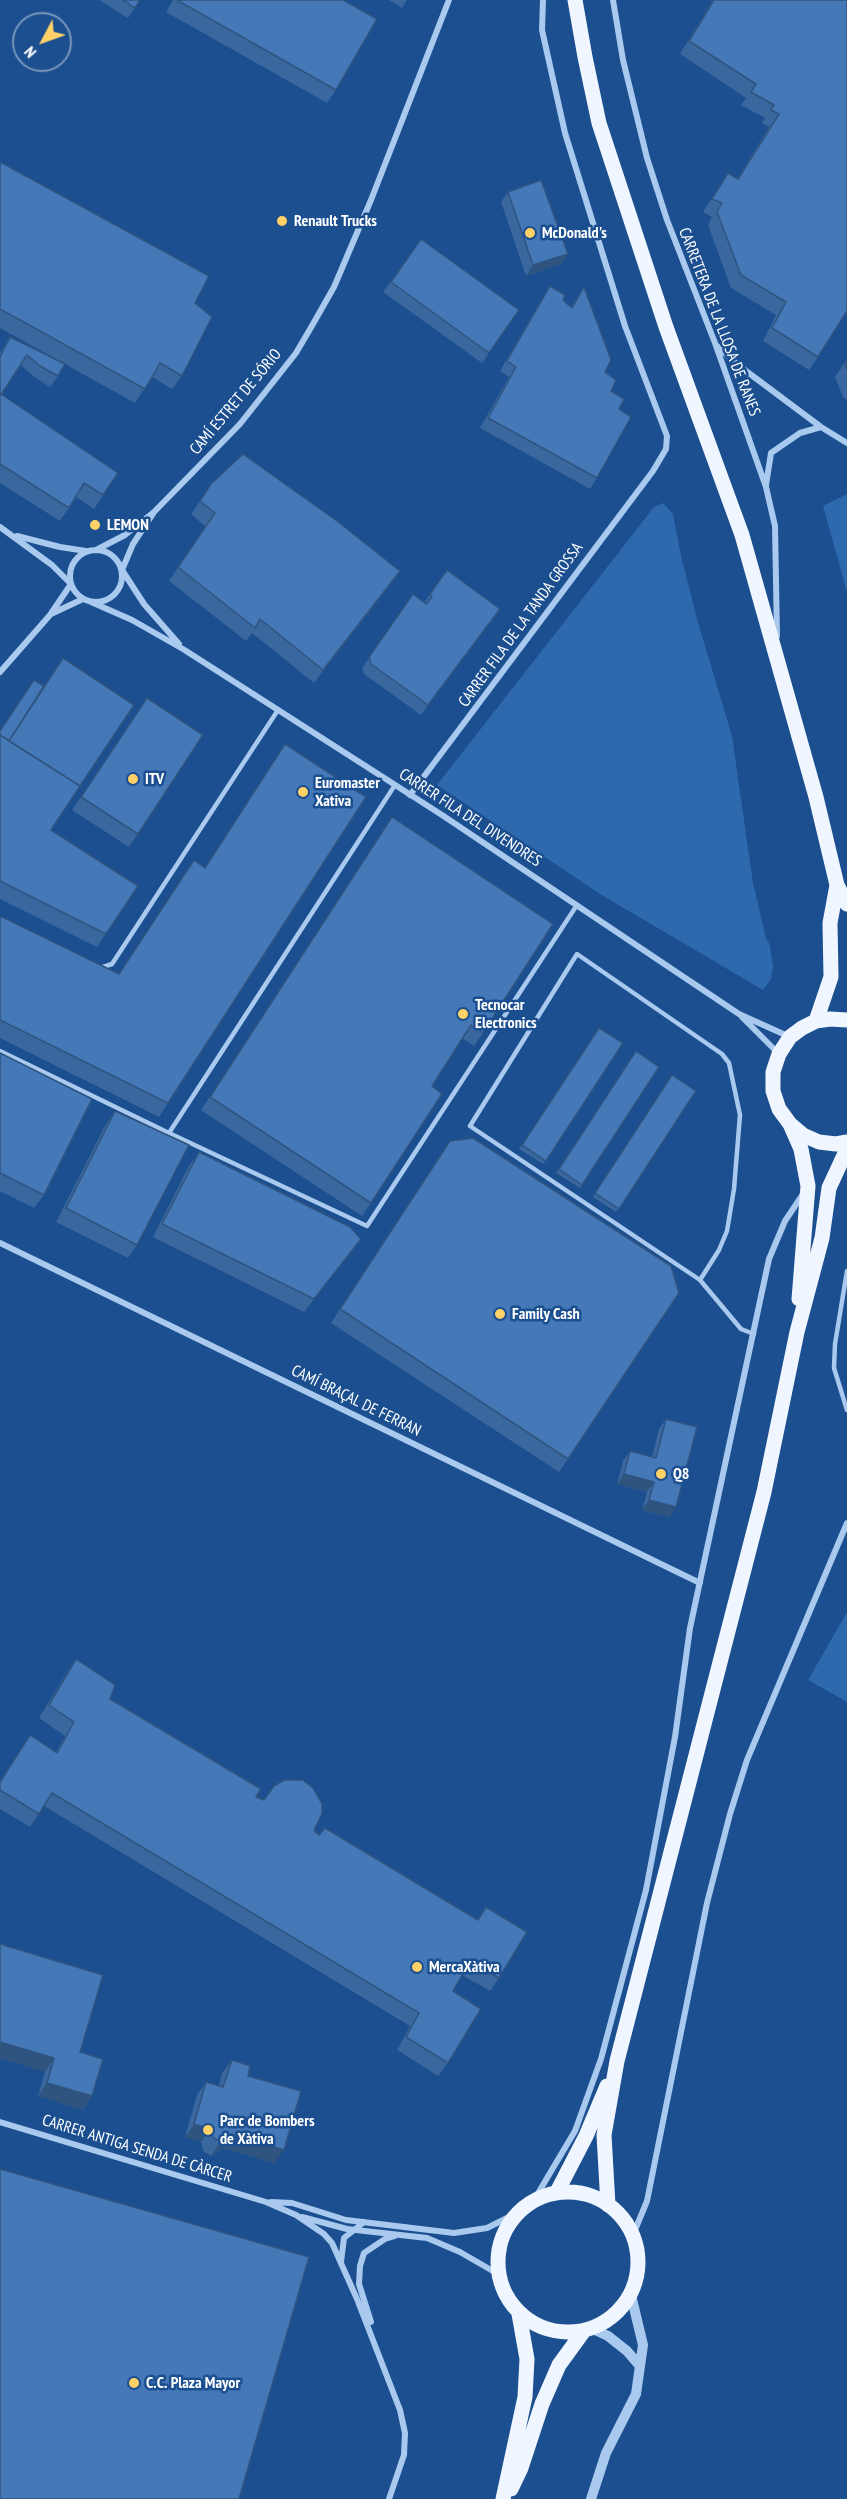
<!DOCTYPE html>
<html>
<head>
<meta charset="utf-8">
<style>
  body { margin:0 }
  #map { position:relative; width:847px; height:2499px; overflow:hidden; background:#1b4f8f; font-family:"PT Sans Narrow",sans-serif }
  canvas { display:block }
  .north { position:absolute; left:12px; top:12px; width:60px; height:60px; box-sizing:border-box; background:#1b4f8f; border:2px solid #7695bc; border-radius:50%; rotate:229deg; font-size:16px; font-weight:700; line-height:24px; text-align:center; color:#fff }
  .north::after { content:''; display:block; margin:auto; width:21px; height:27px; background:#ffd166; clip-path:polygon(50% 0,100% 100%,50% 72%,0 100%) }
</style>
</head>
<body>
<div id="map">
<canvas width="847" height="2499"></canvas>
<div class="north">N</div>
</div>
<script>
const ctx = document.querySelector('canvas').getContext('2d');
ctx.lineJoin = 'round';
function paint(path, color) {
  ctx.fillStyle = color;
  ctx.fill(path, 'evenodd');
}
function toPath(rows) {
  const path = new Path2D();
  for (const r of rows) {
    if (r.length === 3) {
      path.moveTo(r[0] + r[2], r[1]);
      path.arc(r[0], r[1], r[2], 0, 2 * Math.PI);
      continue;
    }
    path.moveTo(r[0], r[1]);
    for (let i = 2; i < r.length; i += 2) path.lineTo(r[i], r[i + 1]);
  }
  return path;
}
function stroke(path, color, width, dash) {
  ctx.strokeStyle = color;
  ctx.lineWidth = width;
  ctx.lineCap = dash ? 'butt' : 'round';
  ctx.setLineDash(dash || []);
  ctx.stroke(path);
}
function write(font, color, halo, rows, align = 'center') {
  ctx.font = font + ' "PT Sans Narrow",sans-serif';
  ctx.lineWidth = 5;
  ctx.setLineDash([]);
  ctx.textBaseline = 'middle';
  ctx.strokeStyle = halo;
  ctx.fillStyle = color;
  for (const [text, x, y, turn = 0] of rows) {
    ctx.save();
    ctx.translate(x, y);
    ctx.rotate((+turn || 0) * Math.PI / 180);
    ctx.textAlign = isNaN(turn) ? turn : align;
    if (halo) ctx.strokeText(text, 0, 0);
    ctx.fillText(text, 0, 0);
    ctx.restore();
  }
}
const green = toPath([
  [847,494,847,592,823,506],
  [663,503,673,514,681,556,697,619,732,736,753,883,766,938,770,945,773,967,771,979,763,990,600,894,437,785,654,507],
  [847,1612,847,1702,808,1680]
]);
const service = toPath([
  [100,968,112,964,278,710],
  [0,1051,169,1133,395,785],
  [169,1133,367,1226,577,905],
  [847,1271,835,1344,834,1368,847,1410],
  [700,1280,719,1250,727,1231,734,1189,740,1115,729,1063,722,1054,577,954,470,1126,700,1280,741,1329,754,1334]
]);
const minor = toPath([
  [613,0,623,60,647,158,667,220,715,343,766,487,775,526,777,636],
  [717,346,738,365,821,427,847,443],
  [766,485,771,453,800,433,821,427],
  [154,512,240,424,296,353,313,324,334,287,371,200,449,0],
  [0,527,52,565,71,584,50,615,0,672],
  [17,536,60,547,86,551],
  [96,576,26],
  [96,550,125,535,154,512,133,544,122,570,144,604,179,644],
  [91,602,132,620,183,649,442,815,739,1014,790,1037],
  [51,614,83,599],
  [410,795,653,471,666,449,667,436,625,326,565,133,542,30,543,0],
  [742,1017,779,1054],
  [0,1243,700,1583],
  [0,2122,266,2202,296,2215,324,2234,332,2243,357,2299,400,2410,405,2433,404,2455,389,2499],
  [534,2200,575,2131,601,2059,646,1890,675,1737,690,1628,769,1259,785,1221,803,1194],
  [271,2202,292,2203,346,2220,454,2233,487,2228,515,2214],
  [302,2217,347,2229,427,2238,460,2252,498,2274],
  [633,2235,647,2201,707,1903,730,1814,747,1760,847,1523],
  [341,2262,344,2238,364,2222],
  [371,2322,359,2284,360,2266,364,2253,385,2239,395,2236]
]);
const tertiary = toPath([
  [593,2329,608,2336,627,2351,639,2365],
  [591,2499,606,2453,636,2394,643,2345,631,2295]
]);
const primary = toPath([
  [575,0,585,57,599,123,666,327,742,535,816,797,837,885,847,904],
  [816,1021,831,977,830,923,837,885],
  [790,1124,803,1135,819,1142,836,1144,847,1142],
  [799,1299,808,1186,801,1149,790,1124,779,1109,773,1091,773,1072,779,1054,790,1037,802,1028,816,1021,830,1019,847,1020],
  [568,2262,70],
  [557,2192,586,2136,607,2086],
  [608,2205,604,2135,617,2061,764,1492,797,1332,822,1238,829,1188,847,1149],
  [511,2489,521,2468,542,2404,559,2365,583,2332],
  [503,2499,525,2397,527,2359,519,2314]
]);
const wall = toPath([
  [99,0,140,0,128,18],
  [173,0,343,0,336,90,327,103,166,12],
  [389,0,407,0,402,8],
  [713,0,847,0,818,357,809,370,763,341,776,315,731,288,708,225,712,217,703,212,728,173,737,179,769,127,762,123,765,118,741,105,746,98,680,54],
  [0,162,195,303,182,376,172,389,152,377,135,403,0,328],
  [508,192,568,254,561,264,526,276,501,202],
  [421,239,519,310,482,363,383,292],
  [550,286,563,300,571,307,584,287,605,372,611,391,619,409,597,478,590,489,480,428,509,377,500,371,543,297],
  [10,337,58,376,50,387,33,376,21,365,2,395,118,473,94,509,76,497,60,521,0,483,0,353],
  [847,359,847,400,843,397,835,377],
  [211,484,391,584,314,683,252,633,246,641,169,581,205,526,191,514],
  [447,570,500,609,421,715,364,674,362,668,413,594,424,603],
  [63,658,51,830,138,886,97,947,0,899,0,731,44,686],
  [147,698,138,834,129,847,72,810],
  [285,744,168,1103,159,1117,0,1038,0,916,119,974,194,860,205,868],
  [392,817,483,1033,474,1046,462,1038,432,1086,371,1203,362,1216,201,1110],
  [599,1028,623,1043,543,1164,519,1149],
  [636,1051,659,1067,580,1188,556,1173],
  [0,1053,44,1195,34,1208,0,1191],
  [672,1075,696,1091,616,1212,593,1197],
  [115,1111,137,1245,128,1258,56,1222,106,1124],
  [450,1141,568,1459,559,1472,331,1323],
  [199,1152,351,1252,304,1312,153,1237,189,1166],
  [666,1419,669,1517,642,1510,647,1492,617,1484,623,1461,630,1451,652,1457,659,1429],
  [76,1659,110,1699,256,1797,314,1830,319,1835,477,1920,486,1907,499,1978,490,1991,462,1975,453,1991,448,2063,438,2076,397,2050,410,2026,44,1806,30,1827,0,1809,0,1781,30,1735,56,1752,65,1736,39,1718,67,1672],
  [80,2052,92,2096,83,2110,38,2096,45,2072,0,2058],
  [232,2060,248,2076,275,2163,222,2148,215,2155,211,2156,203,2151,201,2142,185,2137,197,2095,206,2082,219,2086,222,2073]
]);
const shadedWall = toPath([
  [568,254,561,264,526,276,533,265],
  [400,571,391,584,314,683,323,670],
  [624,1474,654,1482,647,1492,617,1484],
  [649,1500,676,1507,669,1517,642,1510],
  [0,2042,54,2058,45,2072,0,2058],
  [47,2083,92,2096,83,2110,38,2096],
  [194,2124,210,2129,201,2142,185,2137],
  [232,2134,284,2150,275,2163,222,2148,215,2155,211,2156,220,2142]
]);
const building = toPath([
  [123,0,140,0,135,8,123,0],
  [177,0,343,0,377,19,336,90,177,0],
  [714,0,847,0,847,311,818,357,772,328,786,302,741,275,717,212,722,203,712,199,728,173,738,179,779,114,771,110,774,105,751,92,756,84,689,41,714,0],
  [0,162,209,276,195,303,212,317,182,376,160,363,145,389,0,309,0,162],
  [541,180,568,254,533,265,508,192,541,180],
  [421,239,519,310,489,353,391,282,421,239],
  [550,286,565,295,563,300,572,308,584,287,611,360,605,372,616,380,611,391,624,399,619,409,631,417,597,478,488,418,516,367,507,361,550,286],
  [10,337,65,364,58,376,40,366,27,355,0,396,0,357,10,337],
  [847,360,847,370,845,364,847,360],
  [1,394,118,473,103,495,84,483,69,508,0,464,0,396,1,394],
  [243,454,337,521,400,571,323,670,260,619,255,628,178,567,215,513,200,501,211,484,243,454],
  [447,570,500,609,428,705,371,664,369,657,413,594,426,604,432,597,430,594,447,570],
  [63,658,134,705,80,786,9,741,63,658],
  [34,680,44,686,9,741,0,735,0,731,34,680],
  [147,698,203,735,138,834,81,797,147,698],
  [0,735,80,786,51,830,138,886,106,934,0,881,0,735],
  [285,744,366,797,168,1103,0,1020,0,916,119,974,194,860,205,868,285,744],
  [392,817,553,924,483,1033,471,1025,432,1086,442,1094,371,1203,210,1097,392,817],
  [599,1028,623,1043,546,1161,522,1145,599,1028],
  [636,1051,659,1067,582,1185,559,1169,636,1051],
  [0,1053,92,1099,44,1195,0,1173,0,1053],
  [672,1075,696,1091,619,1209,595,1193,672,1075],
  [115,1111,189,1145,137,1245,66,1208,115,1111],
  [473,1138,671,1266,679,1293,568,1459,340,1309,450,1141,473,1138],
  [199,1152,350,1227,361,1239,314,1299,162,1224,199,1152],
  [666,1419,697,1427,676,1507,649,1500,654,1482,624,1474,630,1451,656,1458,666,1419],
  [76,1659,115,1685,110,1699,261,1789,256,1797,264,1800,274,1786,284,1780,303,1780,313,1788,322,1804,322,1814,314,1830,319,1835,325,1828,478,1920,486,1907,527,1932,499,1978,470,1961,453,1991,481,2009,448,2063,406,2037,419,2013,52,1793,39,1814,0,1790,0,1782,30,1735,57,1753,74,1722,49,1705,76,1659],
  [0,1944,103,1975,80,2052,103,2059,92,2096,47,2083,54,2058,0,2042,0,1944],
  [232,2060,250,2066,248,2076,301,2091,284,2150,232,2134,224,2142,220,2142,213,2137,210,2129,194,2124,206,2082,223,2087,232,2060],
  [0,2169,309,2257,239,2499,0,2499,0,2169]
]);
const markers = [
  [282,221,6,"#ffd166"],
  [530,233,6,"#ffd166"],
  [95,525,6,"#ffd166"],
  [133,779,6,"#ffd166"],
  [303,792,6,"#ffd166"],
  [463,1014,6,"#ffd166"],
  [500,1314,6,"#ffd166"],
  [661,1474,6,"#ffd166"],
  [417,1967,6,"#ffd166"],
  [208,2130,6,"#ffd166"],
  [134,2383,6,"#ffd166"]
];
const poiNames = [
  ["Renault Trucks",294,221],
  ["McDonald's",542,233],
  ["LEMON",107,525],
  ["ITV",145,779],
  ["Euromaster",315,783],
  ["Xativa",315,801],
  ["Tecnocar",475,1005],
  ["Electronics",475,1023],
  ["Family Cash",512,1314],
  ["Q8",673,1474],
  ["MercaXàtiva",429,1967],
  ["Parc de Bombers",220,2121],
  ["de Xàtiva",220,2139],
  ["C.C. Plaza Mayor",146,2383]
];
const streetNames = [
  ["CARRETERA DE LA LLOSA DE RANES",719,322,69],
  ["CAMÍ ESTRET DE SÓRIO",236,402,-50],
  ["CARRER FILA DE LA TANDA GROSSA",521,625,-54],
  ["CARRER FILA DEL DIVENDRES",470,818,33],
  ["CAMÍ BRAÇAL DE FERRAN",356,1401,26],
  ["CARRER ANTIGA SENDA DE CÀRCER",137,2149,17]
];
paint(green, '#2e69ad');
stroke(service, '#a9c9ee', 4.5);
stroke(minor, '#a9c9ee', 6);
stroke(tertiary, '#a9c9ee', 10);
stroke(primary, '#f0f6ff', 15);
paint(wall, '#3a679d');
paint(shadedWall, '#305480');
paint(building, '#4478b7');
stroke(building, '#305480', 1.5);
for (const [x, y, r, color] of markers) {
  const dot = new Path2D();
  dot.arc(x, y, r, 0, 2 * Math.PI);
  ctx.fillStyle = color;
  ctx.fill(dot);
  stroke(dot, '#1b4f8f', 2);
}
write('bold 16px', '#fff', '#1b4f8f', poiNames, 'left');
write('16px', '#fff', '#1b4f8f', streetNames);
</script>
</body>
</html>
